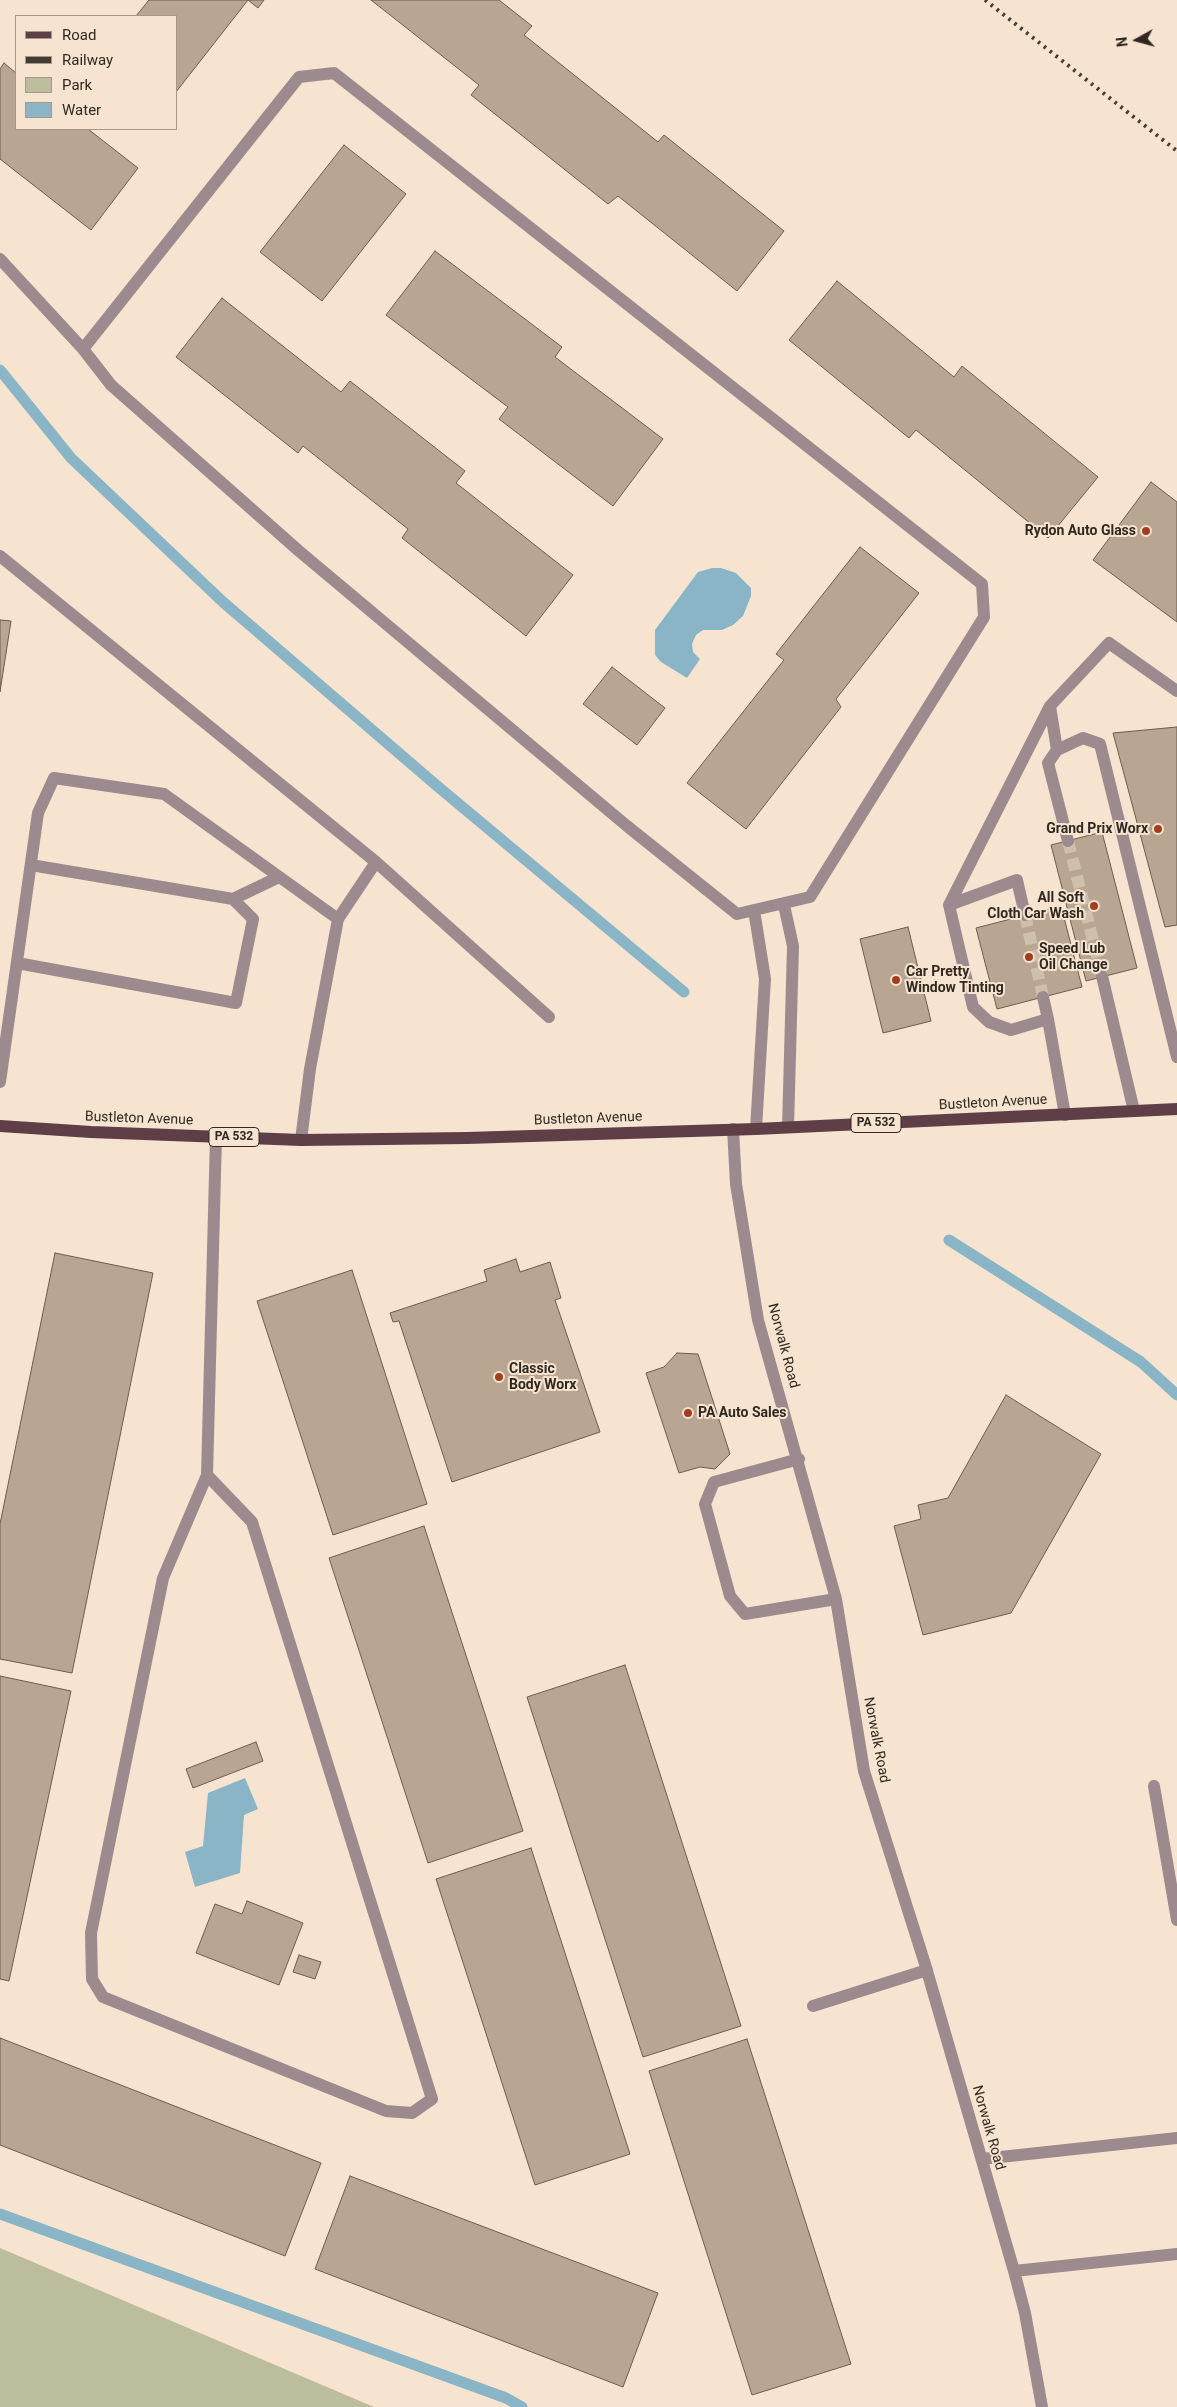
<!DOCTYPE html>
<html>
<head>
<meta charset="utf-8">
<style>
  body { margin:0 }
  #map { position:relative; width:1177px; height:2407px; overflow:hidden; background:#f7e4d0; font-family:Roboto,sans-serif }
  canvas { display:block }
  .legend { position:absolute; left:15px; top:15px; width:162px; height:115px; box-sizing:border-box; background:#f7e4d0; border:1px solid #a7998a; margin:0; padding:6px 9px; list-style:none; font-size:15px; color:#2f2921 }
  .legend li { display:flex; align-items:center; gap:10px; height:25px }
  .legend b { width:25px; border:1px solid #a7998a }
  .north { position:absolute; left:1112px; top:15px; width:50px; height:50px; -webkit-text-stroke:4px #f7e4d0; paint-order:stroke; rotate:263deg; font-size:14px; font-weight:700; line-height:20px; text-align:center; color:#2f2921 }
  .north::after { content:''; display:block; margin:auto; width:18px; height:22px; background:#2f2921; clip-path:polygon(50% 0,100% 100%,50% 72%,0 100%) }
</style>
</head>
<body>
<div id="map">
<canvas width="1177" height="2407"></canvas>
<ul class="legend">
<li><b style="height:6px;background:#5e3f47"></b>Road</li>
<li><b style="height:6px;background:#443c33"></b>Railway</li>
<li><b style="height:14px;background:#bbbd9c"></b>Park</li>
<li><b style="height:14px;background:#89b5c6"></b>Water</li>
</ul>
<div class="north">N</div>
</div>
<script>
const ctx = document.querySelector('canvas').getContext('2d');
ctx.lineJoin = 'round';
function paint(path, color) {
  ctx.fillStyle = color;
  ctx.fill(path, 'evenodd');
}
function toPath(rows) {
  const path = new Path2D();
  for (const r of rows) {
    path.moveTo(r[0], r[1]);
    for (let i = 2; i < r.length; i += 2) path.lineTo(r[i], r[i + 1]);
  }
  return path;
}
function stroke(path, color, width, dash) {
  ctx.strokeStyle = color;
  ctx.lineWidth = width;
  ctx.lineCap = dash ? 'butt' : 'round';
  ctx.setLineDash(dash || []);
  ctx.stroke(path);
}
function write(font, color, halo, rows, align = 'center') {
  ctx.font = font + ' Roboto,sans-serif';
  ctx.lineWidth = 4;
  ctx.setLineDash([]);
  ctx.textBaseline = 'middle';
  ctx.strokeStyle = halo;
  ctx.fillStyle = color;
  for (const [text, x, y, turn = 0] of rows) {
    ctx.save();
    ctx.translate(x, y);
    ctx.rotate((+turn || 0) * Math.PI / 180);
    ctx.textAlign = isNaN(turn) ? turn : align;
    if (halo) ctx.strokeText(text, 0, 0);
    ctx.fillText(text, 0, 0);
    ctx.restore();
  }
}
const green = toPath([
  [0,2248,374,2407,0,2407]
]);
const water = toPath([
  [712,568,721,568,736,573,751,588,751,596,743,616,733,625,722,630,703,630,696,635,692,644,693,652,700,659,687,678,661,662,655,655,655,630,698,572],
  [245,1778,258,1809,244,1815,240,1873,195,1887,185,1852,203,1846,208,1793]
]);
const stream = toPath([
  [0,370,71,458,223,602,436,785,684,992],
  [949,1240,1141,1362,1177,1395],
  [0,2214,506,2398,522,2407]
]);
const building = toPath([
  [149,0,264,0,258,8,248,0,176,92,176,16,136,16,149,0],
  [371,0,499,0,532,26,524,35,658,142,664,135,784,231,737,291,618,196,608,204,471,95,479,85,371,0],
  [4,63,16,73,16,129,88,129,138,168,91,230,0,159,0,69,4,63],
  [344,145,406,194,322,301,260,252,344,145],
  [435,251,562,347,555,357,663,439,613,506,499,419,508,407,386,315,435,251],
  [837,281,954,377,962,366,1098,477,1048,538,916,430,909,438,789,340,837,281],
  [222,298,341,392,350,381,465,471,456,483,573,575,526,636,402,538,408,529,303,446,298,453,176,357,222,298],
  [1151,482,1177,502,1177,622,1093,560,1151,482],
  [860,547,919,593,836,699,841,707,746,829,687,783,784,660,776,654,860,547],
  [0,620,11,621,0,692,0,620],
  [612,667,665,708,637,745,583,704,612,667],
  [1177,727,1177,925,1165,927,1113,733,1177,727],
  [1102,832,1137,968,1086,981,1051,845,1102,832],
  [1061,906,1082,987,997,1009,976,928,1061,906],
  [908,927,931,1021,883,1033,860,939,908,927],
  [55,1253,153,1273,72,1673,0,1659,0,1524,55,1253],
  [516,1259,520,1272,550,1262,561,1298,555,1300,600,1432,452,1482,399,1321,393,1322,390,1313,487,1281,484,1270,516,1259],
  [352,1270,427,1504,333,1535,257,1301,352,1270],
  [677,1353,698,1354,730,1454,715,1469,700,1467,679,1473,646,1373,664,1367,677,1353],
  [1006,1395,1101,1454,1011,1613,923,1635,894,1526,921,1519,918,1505,948,1498,1006,1395],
  [424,1526,523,1831,428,1863,329,1558,424,1526],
  [625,1665,741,2026,643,2057,527,1697,625,1665],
  [0,1676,71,1691,9,1981,0,1979,0,1676],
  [256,1742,263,1761,193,1788,186,1769,256,1742],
  [531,1848,630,2154,535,2185,436,1879,531,1848],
  [247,1901,303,1923,279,1985,196,1953,215,1904,242,1914,247,1901],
  [299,1955,321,1962,315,1979,293,1972,299,1955],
  [0,2038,321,2163,285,2256,0,2145,0,2038],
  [747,2039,851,2364,752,2395,649,2071,747,2039],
  [350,2176,658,2293,623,2387,315,2269,350,2176]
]);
const minorTunnel = toPath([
  [1068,841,1102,976],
  [1025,915,1043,997]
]);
const minor = toPath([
  [334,73,982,584,984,617,810,897,737,914,627,826,299,551,111,385,83,349,299,77,334,73],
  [0,259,83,349],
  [0,556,376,862],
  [1050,706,1057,750],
  [1068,841,1048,763,1057,750,1083,738,1100,744,1177,1057],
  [233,899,279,877],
  [784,905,793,946,788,1127],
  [949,905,1017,880,1025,915],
  [754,910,765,979,756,1129],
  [17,963,236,1003,253,919,233,899,31,865],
  [1102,976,1134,1111],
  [1043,997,1048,1019],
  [0,1082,38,813,54,778,164,794,338,919],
  [1065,1115,1048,1019,1011,1030,989,1022,973,1007,949,905,1050,706,1109,643,1177,691],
  [733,1129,736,1184,758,1320,836,1599,864,1771,925,1964,1014,2271,1025,2313,1042,2407],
  [301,1140,310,1069,338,919,376,862,549,1017],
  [799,1459,714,1482,705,1504,730,1596,745,1614,836,1599],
  [207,1475,252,1522,432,2099,412,2113,386,2111,103,1997,92,1979,91,1933,163,1578,207,1475,216,1137],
  [1154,1786,1177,1920],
  [813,2006,927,1970],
  [982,2159,1177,2138],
  [1014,2271,1177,2254]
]);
const major = toPath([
  [0,1126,91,1132,301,1140,467,1138,756,1129,1177,1109]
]);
const rail = toPath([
  [985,0,1177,151]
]);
const markers = [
  [1146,531,5,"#a43c1e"],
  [1158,829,5,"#a43c1e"],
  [1094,906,5,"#a43c1e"],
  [1029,957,5,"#a43c1e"],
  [896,980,5,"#a43c1e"],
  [499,1377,5,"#a43c1e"],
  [688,1413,5,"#a43c1e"]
];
const shields = [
  [876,1123,50],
  [234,1137,50]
];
const shieldNames = [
  ["PA 532",876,1123],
  ["PA 532",234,1137]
];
const poiNames = [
  ["Rydon Auto Glass",1136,531,"right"],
  ["Grand Prix Worx",1148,829,"right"],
  ["All Soft",1084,898,"right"],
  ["Cloth Car Wash",1084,914,"right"],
  ["Speed Lub",1039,949],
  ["Oil Change",1039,965],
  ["Car Pretty",906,972],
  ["Window Tinting",906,988],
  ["Classic",509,1369],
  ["Body Worx",509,1385],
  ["PA Auto Sales",698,1413]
];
const streetNames = [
  ["Bustleton Avenue",993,1103,-3],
  ["Bustleton Avenue",139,1119,2],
  ["Bustleton Avenue",588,1119,-2],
  ["Norwalk Road",783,1346,75],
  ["Norwalk Road",876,1740,79],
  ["Norwalk Road",988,2128,74]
];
paint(green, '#bbbd9c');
paint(water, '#89b5c6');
stroke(stream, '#89b5c6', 11);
paint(building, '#b8a693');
stroke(building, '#6d5d4c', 1);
stroke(minorTunnel, '#cfbfad', 12, [12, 6]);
stroke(minor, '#9d8a8f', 12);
stroke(major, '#5e3f47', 12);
stroke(rail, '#443c33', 4, [2.5, 5]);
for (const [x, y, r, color] of markers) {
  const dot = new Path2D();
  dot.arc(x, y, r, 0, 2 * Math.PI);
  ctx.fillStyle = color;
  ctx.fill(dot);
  stroke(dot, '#f7e4d0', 2);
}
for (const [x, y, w] of shields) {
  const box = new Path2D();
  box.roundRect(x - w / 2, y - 9.5, w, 19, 4);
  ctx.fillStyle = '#f7e4d0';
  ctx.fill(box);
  stroke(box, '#2f2921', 1);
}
write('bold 12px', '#2f2921', null, shieldNames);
write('bold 14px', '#2f2921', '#f7e4d0', poiNames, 'left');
write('14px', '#2f2921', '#f7e4d0', streetNames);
</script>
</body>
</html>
